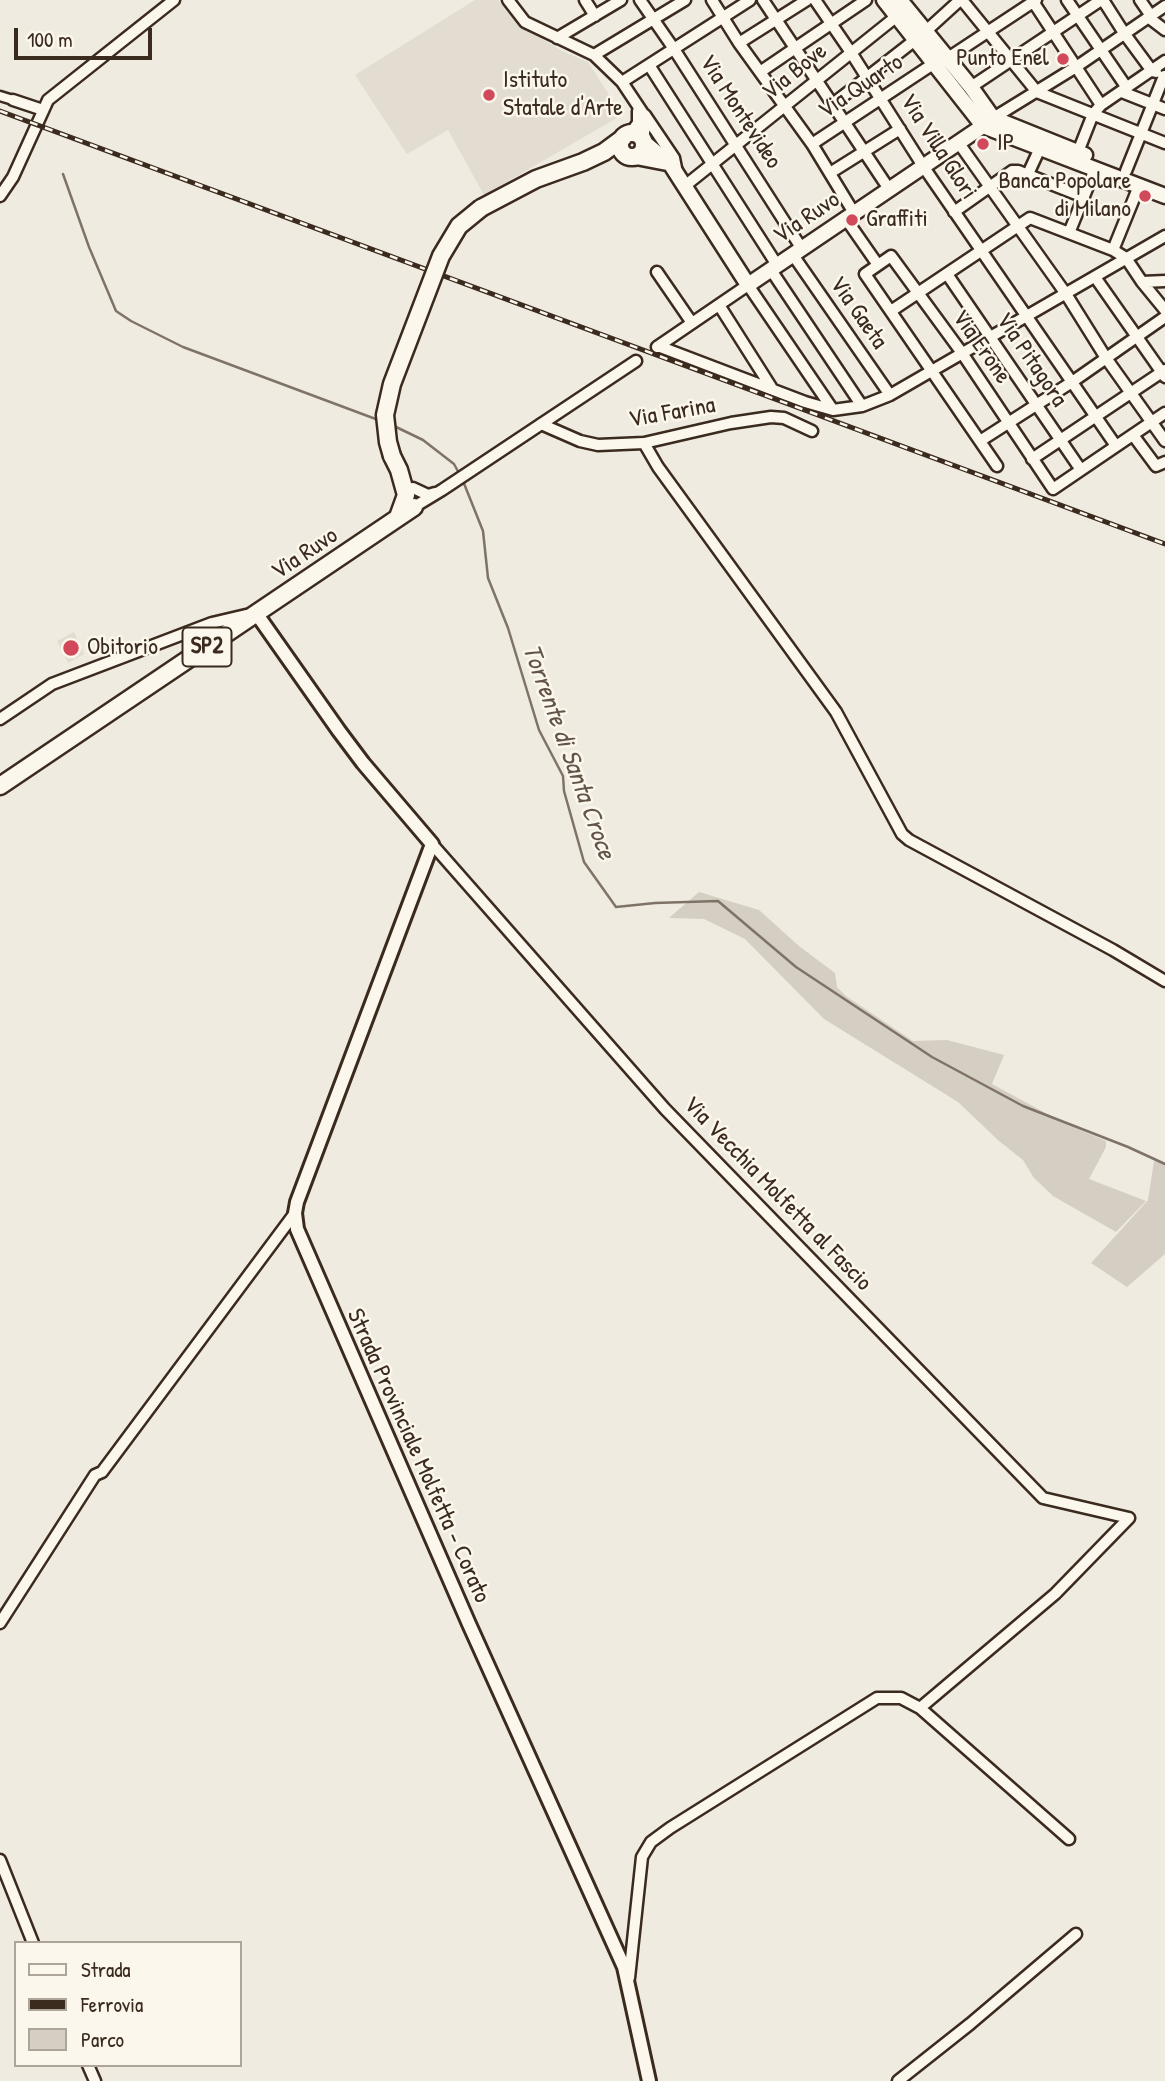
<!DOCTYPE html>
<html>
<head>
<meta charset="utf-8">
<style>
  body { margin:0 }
  #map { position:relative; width:1165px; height:2081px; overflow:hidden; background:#f0ebe0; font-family:"Patrick Hand",sans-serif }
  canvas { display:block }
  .legend { position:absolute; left:14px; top:1941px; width:228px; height:126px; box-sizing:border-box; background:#fbf7ec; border:2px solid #aea59a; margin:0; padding:9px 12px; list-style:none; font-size:21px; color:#3b2a1e }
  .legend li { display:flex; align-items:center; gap:14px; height:35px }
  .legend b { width:35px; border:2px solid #aea59a }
  .scale { position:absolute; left:14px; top:28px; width:138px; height:32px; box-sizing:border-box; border:4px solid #3b2a1e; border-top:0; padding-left:9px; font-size:21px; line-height:24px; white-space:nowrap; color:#3b2a1e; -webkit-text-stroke:5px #fbf7ec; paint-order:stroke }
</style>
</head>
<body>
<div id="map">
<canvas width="1165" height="2081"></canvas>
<ul class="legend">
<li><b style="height:9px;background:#fbf7ec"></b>Strada</li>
<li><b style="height:9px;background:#3b2a1e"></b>Ferrovia</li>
<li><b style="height:19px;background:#d5cec3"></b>Parco</li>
</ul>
<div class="scale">100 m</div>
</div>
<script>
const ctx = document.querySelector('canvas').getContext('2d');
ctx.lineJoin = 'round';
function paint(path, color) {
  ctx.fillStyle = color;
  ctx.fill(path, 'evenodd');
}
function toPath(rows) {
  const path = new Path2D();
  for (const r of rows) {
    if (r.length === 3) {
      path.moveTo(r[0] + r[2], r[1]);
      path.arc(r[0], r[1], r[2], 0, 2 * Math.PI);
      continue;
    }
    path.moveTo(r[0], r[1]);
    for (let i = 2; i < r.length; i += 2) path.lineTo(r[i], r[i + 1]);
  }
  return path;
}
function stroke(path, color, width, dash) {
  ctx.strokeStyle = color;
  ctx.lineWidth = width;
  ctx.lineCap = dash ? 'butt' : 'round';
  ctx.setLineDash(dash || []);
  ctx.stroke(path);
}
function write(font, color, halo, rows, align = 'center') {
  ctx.font = font + ' "Patrick Hand",sans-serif';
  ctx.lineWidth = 5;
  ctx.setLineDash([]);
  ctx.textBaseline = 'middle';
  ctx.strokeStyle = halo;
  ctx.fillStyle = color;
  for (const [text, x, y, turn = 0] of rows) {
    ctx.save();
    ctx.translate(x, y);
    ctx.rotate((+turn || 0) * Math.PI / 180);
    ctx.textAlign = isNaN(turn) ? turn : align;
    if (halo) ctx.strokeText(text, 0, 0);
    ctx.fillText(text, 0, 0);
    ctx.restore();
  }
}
const built = toPath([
  [475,0,498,0,519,25,562,51,588,62,622,115,484,195,448,130,407,154,355,75],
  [74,632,84,654,68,663,57,641]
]);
const green = toPath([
  [699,892,759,910,799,946,835,973,837,987,846,996,913,1041,947,1040,1004,1055,992,1084,1066,1124,1106,1141,1106,1147,1089,1179,1146,1201,1116,1232,1053,1196,1034,1178,1023,1160,999,1141,958,1102,824,1019,745,939,704,919,669,918],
  [1154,1161,1165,1163,1165,1254,1127,1287,1091,1263,1148,1200]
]);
const stream = toPath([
  [63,174,89,247,116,311,131,321,183,347,381,421],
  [394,426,423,440,454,464,460,475],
  [463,481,483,531,488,578,508,628,539,730,563,776,564,791,584,862,616,907,655,903,718,901,796,967,932,1057,1023,1106,1128,1147,1165,1164]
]);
const pedestrian = toPath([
  [0,96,13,100]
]);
const minor = toPath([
  [508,0,525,22,594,55,622,82,644,115,645,126,643,140],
  [585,0,595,16],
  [640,0,674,49,802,249],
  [712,0,739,43,812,144,854,213],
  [763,0,889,189],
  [815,0,852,54,923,166,1116,446],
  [962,0,1037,92,1165,143],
  [1032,0,1101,105],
  [1067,0,1127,88],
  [1103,0,1124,33,1152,71,1156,72],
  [1140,0,1151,16],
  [1148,17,1165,30],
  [926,31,960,0],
  [557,38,621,0],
  [739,43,807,0],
  [594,55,685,0],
  [948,58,1036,0],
  [649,65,777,265],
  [760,72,866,0],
  [622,82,750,0],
  [971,87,1101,0],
  [1122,92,1165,109],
  [13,100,43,110],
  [833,104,915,40],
  [645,115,674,158,676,168],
  [990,120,1076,67,1165,6],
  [630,134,638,123,638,111],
  [958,142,1066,294,1106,358,1165,441],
  [812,144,933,64],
  [1078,152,1093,114,1101,105,1165,61],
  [1126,171,1164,76],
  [830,173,900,129],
  [1028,174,1040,148],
  [686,185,897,16],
  [0,196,13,177,48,100,174,0],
  [954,212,1012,171,1018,171,1084,197],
  [846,219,878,265],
  [1069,233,1095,169],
  [1113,250,1139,186],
  [793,255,890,395],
  [771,270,862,406],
  [657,272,692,323],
  [947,274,1081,470],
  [1095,277,1165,377],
  [1165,281,1142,282,1165,310],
  [719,305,771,387],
  [891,311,1030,218,1113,250,1126,258,1142,282],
  [658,346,805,402,833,410,862,406,890,395,1165,236],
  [657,347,748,285,833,410],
  [541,424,580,441,598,445,644,443,731,423,771,417,784,418,812,431],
  [1133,435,1156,466,1165,462],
  [980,441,1072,382,1165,317],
  [644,443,658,467,836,712,902,834,909,840,1113,950,1165,981],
  [1032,459,1165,370],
  [997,466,865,274,891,256,962,353,1053,489,1165,413],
  [413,488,428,495,435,493],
  [414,507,442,490,636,361],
  [0,719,52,684,212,623,246,615],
  [432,844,665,1109,1043,1498,1129,1518],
  [0,1623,95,1475,102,1472,295,1213],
  [920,1708,1069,1839],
  [0,1860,33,1943],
  [629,1978,642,1857,651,1842,670,1828,877,1698,901,1698,920,1708,1055,1594,1129,1518],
  [88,2065,95,2081],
  [898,2081,970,2024,1076,1934]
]);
const tertiary = toPath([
  [256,613,339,731,363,763,432,844,297,1202,295,1213,297,1229,469,1624,624,1967,649,2081]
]);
const secondary = toPath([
  [884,0,983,126,1165,196],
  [900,0,971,87,993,118,1085,155],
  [644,142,671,165,748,285,983,126],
  [636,157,667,163]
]);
const primary = toPath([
  [632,145,12],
  [481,208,536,179,583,162,604,152,623,138],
  [392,456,399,470,406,495,398,517],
  [0,786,414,507]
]);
const rail = toPath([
  [0,111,1165,544]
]);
const primaryBridge = toPath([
  [392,456,388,442,385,415,392,384,441,256,459,226,481,208]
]);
const markers = [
  [1063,59,7,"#d1495b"],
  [489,95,7,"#d1495b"],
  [983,144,7,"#d1495b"],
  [1145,196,7,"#d1495b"],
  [852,220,7,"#d1495b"],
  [71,648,9,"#d1495b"]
];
const shields = [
  [207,647,49]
];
const shieldNames = [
  ["SP2",207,647]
];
const poiNames = [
  ["Punto Enel",1049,59,"right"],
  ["Istituto",503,81],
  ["Statale d'Arte",503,109],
  ["IP",997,144],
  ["Banca Popolare",1131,182,"right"],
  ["di Milano",1131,210,"right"],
  ["Graffiti",866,220],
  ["Obitorio",87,648]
];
const streetNames = [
  ["Via Bove",795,72,-39],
  ["Via Quarto",861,87,-34],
  ["Via Montevideo",740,112,57],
  ["Via Villa Glori",938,147,57],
  ["Via Ruvo",807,218,-34],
  ["Via Gaeta",858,313,55],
  ["Via Erone",981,347,55],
  ["Via Pitagora",1031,360,56],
  ["Via Farina",672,413,-10],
  ["Via Ruvo",305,554,-34],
  ["Via Vecchia Molfetta al Fascio",777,1194,46],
  ["Strada Provinciale Molfetta - Corato",418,1456,66]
];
const waterNames = [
  ["Torrente di Santa Croce",568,752,70]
];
paint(built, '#e2dcd1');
paint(green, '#d5cec3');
stroke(stream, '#7f7367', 2.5);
stroke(pedestrian, '#3b2a1e', 13);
stroke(minor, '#3b2a1e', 15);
stroke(tertiary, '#3b2a1e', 18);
stroke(secondary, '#3b2a1e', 19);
stroke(primary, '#3b2a1e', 21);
stroke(pedestrian, '#fbf7ec', 8);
stroke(minor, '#fbf7ec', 10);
stroke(tertiary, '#fbf7ec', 12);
stroke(secondary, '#fbf7ec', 14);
stroke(primary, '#fbf7ec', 16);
stroke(rail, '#3b2a1e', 5);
stroke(rail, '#fbf7ec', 2.5, [8]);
stroke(primaryBridge, '#3b2a1e', 21, []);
stroke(primaryBridge, '#fbf7ec', 16);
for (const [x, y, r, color] of markers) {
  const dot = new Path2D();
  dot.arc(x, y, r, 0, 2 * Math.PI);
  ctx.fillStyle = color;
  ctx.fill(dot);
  stroke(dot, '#fbf7ec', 2.5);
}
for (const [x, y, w] of shields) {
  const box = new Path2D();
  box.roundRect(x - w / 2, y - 19.5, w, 39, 5);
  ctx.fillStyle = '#fbf7ec';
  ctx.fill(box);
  stroke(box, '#3b2a1e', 2);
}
write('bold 23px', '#3b2a1e', null, shieldNames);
write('24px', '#3b2a1e', '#fbf7ec', poiNames, 'left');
write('24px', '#3b2a1e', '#fbf7ec', streetNames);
write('italic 26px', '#635448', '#fbf7ec', waterNames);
</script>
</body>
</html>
